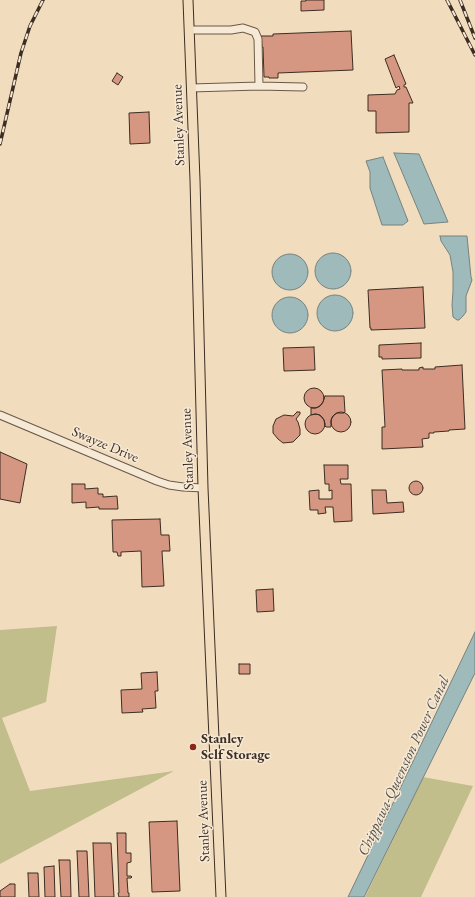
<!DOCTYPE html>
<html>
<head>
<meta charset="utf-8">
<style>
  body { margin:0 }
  canvas { display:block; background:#f1ddbe }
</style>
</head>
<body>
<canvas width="475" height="897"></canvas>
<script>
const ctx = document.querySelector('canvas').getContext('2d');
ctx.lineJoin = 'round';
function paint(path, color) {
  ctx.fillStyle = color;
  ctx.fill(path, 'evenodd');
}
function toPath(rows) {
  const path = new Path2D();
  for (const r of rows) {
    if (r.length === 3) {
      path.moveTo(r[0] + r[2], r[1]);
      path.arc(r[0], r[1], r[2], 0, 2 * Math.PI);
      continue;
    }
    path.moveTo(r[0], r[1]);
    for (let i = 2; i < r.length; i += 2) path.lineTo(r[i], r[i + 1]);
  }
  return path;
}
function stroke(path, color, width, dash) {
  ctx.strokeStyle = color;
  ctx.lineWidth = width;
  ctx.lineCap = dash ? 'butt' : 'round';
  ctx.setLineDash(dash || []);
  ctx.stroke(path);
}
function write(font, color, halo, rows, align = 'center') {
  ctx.font = font + ' "EB Garamond",serif';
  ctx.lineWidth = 3;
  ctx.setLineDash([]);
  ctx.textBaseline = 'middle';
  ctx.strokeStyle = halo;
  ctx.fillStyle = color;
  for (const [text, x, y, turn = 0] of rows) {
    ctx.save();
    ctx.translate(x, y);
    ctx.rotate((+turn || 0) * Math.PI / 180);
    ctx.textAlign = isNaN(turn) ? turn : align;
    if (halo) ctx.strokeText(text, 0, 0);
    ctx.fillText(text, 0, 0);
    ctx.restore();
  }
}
const green = toPath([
  [57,626,46,702,2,718,30,791,174,771,0,864,0,630],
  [423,777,473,786,421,897,365,897]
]);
const water = toPath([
  [394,153,419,154,448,222,424,224,394,153],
  [383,157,408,221,403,225,382,225,370,188,370,172,366,161,383,157],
  [440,236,467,236,471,277,472,280,466,296,466,312,463,316,459,320,457,320,453,317,452,305,453,291,453,272,450,255,441,241,440,236],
  [333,271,18],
  [290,272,18],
  [335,313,18],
  [290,315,18],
  [475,632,475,673,364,897,348,897,475,632]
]);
const building = toPath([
  [306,0,324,0,324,10,301,11,301,1,306,1,306,0],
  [351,31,353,70,278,73,278,78,269,78,269,77,264,77,263,47,262,47,261,36,273,36,273,34,351,31],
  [394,55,406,84,404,85,404,87,406,87,413,103,409,103,409,132,376,133,376,111,368,111,368,95,395,94,397,90,400,89,399,86,396,88,385,59,394,55],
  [117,73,123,77,118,85,112,81,117,73],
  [149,112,150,143,130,144,129,113,149,112],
  [423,287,425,328,371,330,371,328,370,328,368,290,423,287],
  [421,343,421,358,382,359,382,357,379,357,379,345,421,343],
  [314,347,315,370,284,371,283,348,314,347],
  [462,365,465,429,449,430,449,431,434,432,434,433,429,433,429,438,422,439,423,447,382,449,382,427,385,427,382,370,402,369,402,370,419,370,419,368,423,367,423,369,435,369,435,367,462,365],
  [314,398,10],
  [325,396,344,396,345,412,344,413,337,413,333,416,331,420,331,427,326,427,325,426,324,420,320,415,316,414,311,415,311,408,316,408,320,406,323,402,325,396],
  [297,412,300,412,300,414,296,419,298,422,300,429,300,435,293,442,283,443,278,439,273,433,273,426,276,419,284,415,293,416,297,412],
  [341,422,10],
  [315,424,10],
  [0,452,27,464,20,503,0,499,0,452],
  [324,465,348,465,348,479,340,479,341,484,351,484,352,521,334,522,333,507,325,507,326,513,318,514,318,510,310,510,309,491,319,490,319,499,332,499,332,490,329,491,329,484,325,484,324,465],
  [416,488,7],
  [72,484,85,484,85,489,98,488,98,494,103,494,103,497,117,496,118,509,99,509,99,507,86,508,86,502,72,503,72,484],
  [372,490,386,490,387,503,403,502,404,512,373,514,372,490],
  [160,519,161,535,169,535,170,551,162,551,164,586,142,587,141,551,121,552,121,556,118,556,117,552,113,552,112,520,160,519],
  [273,589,274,611,257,612,256,590,273,589],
  [239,664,250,664,250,674,239,674,239,664],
  [157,672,158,691,155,691,156,708,142,709,143,712,122,713,121,690,142,689,141,673,157,672],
  [177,821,180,891,152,892,149,822,177,821],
  [117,833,126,833,126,853,131,853,131,862,127,863,127,876,131,876,132,877,131,878,127,878,128,893,129,893,129,897,119,897,118,893,119,893,117,833],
  [93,843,111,843,114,897,95,897,93,843],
  [77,851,87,851,89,897,79,897,77,851],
  [59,860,70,860,71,897,61,897,59,860],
  [54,866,55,897,45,897,44,867,54,866],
  [28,873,38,873,39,897,29,897,28,873],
  [10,884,15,884,15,897,0,897,0,891,10,884]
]);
const minor = toPath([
  [190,30,231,30,243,28,255,32,258,39,259,86],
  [191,88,259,86,303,87],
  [0,415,157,481,169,485,183,487,203,488]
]);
const major = toPath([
  [188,0,195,180,203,488,221,897]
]);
const rail = toPath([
  [447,0,475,55],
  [460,0,475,38],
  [0,144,21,53,30,26,43,0]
]);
const markers = [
  [193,747,4,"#8f2418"]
];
const streetNames = [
  ["Stanley Avenue",179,125,-92],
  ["Swayze Drive",105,445,23],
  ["Stanley Avenue",188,449,-92],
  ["Stanley Avenue",204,821,-92]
];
const poiNames = [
  ["Stanley",201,739],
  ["Self Storage",201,755]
];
const waterNames = [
  ["Chippawa-Queenston Power Canal",404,766,-65]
];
paint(green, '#c2be8c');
paint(water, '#9ebabb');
stroke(water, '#77827e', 1);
paint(building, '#d69782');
stroke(building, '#3d2d22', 1);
stroke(minor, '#6a5949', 9);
stroke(major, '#3d2d22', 11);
stroke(minor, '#f6e9d5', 7);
stroke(major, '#f1ddbe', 9);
stroke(rail, '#3d2d22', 3.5);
stroke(rail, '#f6e9d5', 2, [6]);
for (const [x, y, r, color] of markers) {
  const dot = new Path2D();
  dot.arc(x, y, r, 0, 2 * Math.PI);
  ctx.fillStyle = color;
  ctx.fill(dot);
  stroke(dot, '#f6e9d5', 1.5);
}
write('14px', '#3d2d22', '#f6e9d5', streetNames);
write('bold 14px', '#3d2d22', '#f6e9d5', poiNames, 'left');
write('italic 15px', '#555048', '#f6e9d5', waterNames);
</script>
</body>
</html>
